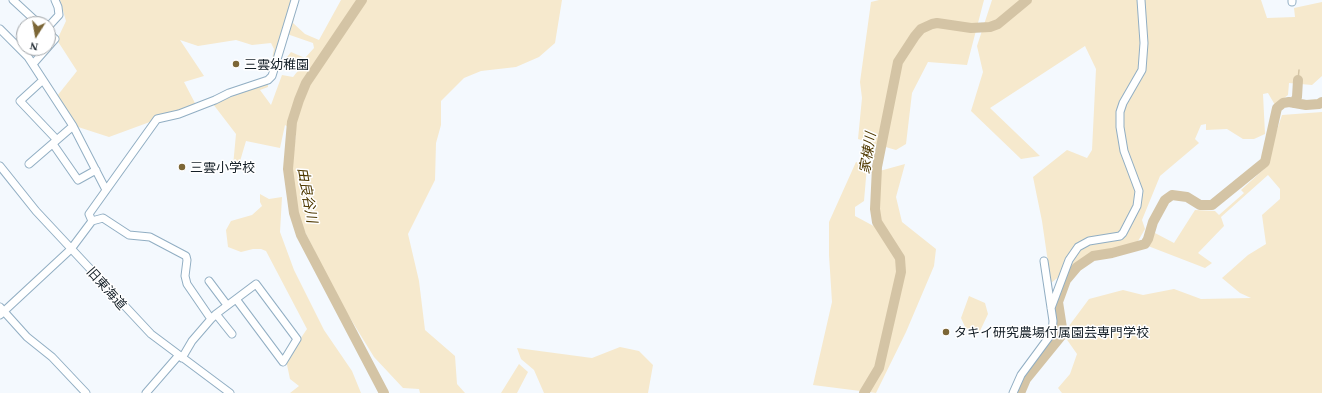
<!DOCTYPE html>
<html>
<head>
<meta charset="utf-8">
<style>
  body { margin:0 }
  #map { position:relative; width:1322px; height:393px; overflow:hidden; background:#f4f9fe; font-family:Georgia,serif }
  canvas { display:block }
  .north { position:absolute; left:16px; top:16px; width:40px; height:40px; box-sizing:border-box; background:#fff; border:1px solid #a1a5a9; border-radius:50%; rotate:191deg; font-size:11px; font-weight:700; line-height:16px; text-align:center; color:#141f27 }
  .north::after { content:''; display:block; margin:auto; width:14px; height:18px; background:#7c6636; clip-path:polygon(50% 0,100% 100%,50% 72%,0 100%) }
</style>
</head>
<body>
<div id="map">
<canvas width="1322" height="393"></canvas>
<div class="north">N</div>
</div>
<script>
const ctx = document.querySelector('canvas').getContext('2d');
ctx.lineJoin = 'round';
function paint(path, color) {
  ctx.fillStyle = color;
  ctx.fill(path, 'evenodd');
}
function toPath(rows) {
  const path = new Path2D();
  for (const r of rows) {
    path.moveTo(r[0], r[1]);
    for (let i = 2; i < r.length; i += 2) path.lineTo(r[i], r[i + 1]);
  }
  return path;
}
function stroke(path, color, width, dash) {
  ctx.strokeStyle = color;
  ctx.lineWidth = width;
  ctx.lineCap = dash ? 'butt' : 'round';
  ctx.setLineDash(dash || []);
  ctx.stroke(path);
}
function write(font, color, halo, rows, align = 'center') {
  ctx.font = font + ' Georgia,"Noto Sans JP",serif';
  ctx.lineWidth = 3;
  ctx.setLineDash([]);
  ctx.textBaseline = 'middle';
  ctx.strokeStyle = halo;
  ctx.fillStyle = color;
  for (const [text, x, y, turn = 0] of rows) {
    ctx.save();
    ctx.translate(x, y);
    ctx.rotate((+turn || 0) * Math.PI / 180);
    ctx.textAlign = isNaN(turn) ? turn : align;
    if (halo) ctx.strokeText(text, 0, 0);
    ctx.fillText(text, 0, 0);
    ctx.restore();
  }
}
const green = toPath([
  [60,0,293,0,271,76,269,73,274,49,271,43,252,45,236,40,198,46,180,40,204,76,184,82,196,105,109,137,75,126,57,96,77,71,57,40,66,21],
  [298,0,293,23,305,34,319,40,341,0,562,0,555,43,539,57,516,67,481,71,464,78,441,101,441,125,436,143,435,180,408,234,419,281,425,330,455,356,457,384,465,393,420,393,419,389,403,388,374,357,339,300,297,216,292,168,296,133,285,125,280,148,246,141,238,168,233,166,236,134,213,104,268,82,268,87,260,90,271,105,282,75,293,77,301,67,287,57,291,52,305,58,314,48,313,43,287,34],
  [879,0,984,0,967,65,928,62,912,93,906,144,896,150,858,139,862,98,860,82,871,2],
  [992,0,1261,0,1267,18,1295,17,1294,8,1322,2,1322,76,1312,85,1289,83,1288,95,1275,105,1268,93,1263,94,1265,134,1254,139,1243,139,1227,129,1206,130,1206,124,1201,125,1195,139,1199,143,1160,176,1142,220,1145,229,1134,248,1081,259,1051,283,1042,221,1033,177,1067,150,1087,158,1092,150,1096,69,1085,46,990,108,1040,156,1021,159,971,111,983,72,977,46],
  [1322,112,1322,393,1062,393,1058,388,1070,374,1077,354,1063,334,1089,299,1123,290,1143,295,1174,289,1201,299,1251,298,1240,293,1222,278,1248,255,1266,244,1262,215,1280,199,1280,189,1268,175,1221,217,1224,226,1198,253,1212,263,1205,268,1148,246,1155,233,1174,243,1195,210,1215,211,1219,215,1244,193,1241,190,1264,169,1282,115],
  [856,162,867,166,864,201,855,207,855,216,881,230,877,201,876,172,905,164,896,197,902,222,936,249,934,266,906,332,876,393,813,385,832,302,829,255,829,222],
  [260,194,269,199,282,197,280,232,294,270,324,330,352,371,361,393,290,393,299,386,290,379,286,360,307,329,266,251,261,249,253,249,241,252,228,247,226,230,231,221,252,215,262,206,260,202],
  [969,296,985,303,988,314,980,331,966,329,961,318],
  [620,347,639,351,653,365,648,393,544,393,534,370,521,359,517,348,592,358],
  [519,364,528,372,517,393,501,393]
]);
const stream = toPath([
  [1298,80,1299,70]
]);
const river = toPath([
  [362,0,306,83,299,100,292,122,288,169,294,213,301,235,384,393],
  [1294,103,1297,97,1298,80],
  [864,393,879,368,901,272,900,258,877,222,875,209,877,167,898,62,915,36,921,29,932,24,937,23,971,28,990,27,998,24,1027,0],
  [1020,393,1026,379,1061,336,1062,328,1058,302,1066,280,1077,267,1093,256,1112,253,1145,244,1148,239,1153,222,1165,200,1172,195,1187,197,1200,205,1212,205,1265,162,1277,108,1283,103,1289,102,1306,105,1319,104,1322,102]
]);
const minor = toPath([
  [13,0,39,24],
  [1292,0,1292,2],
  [48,27,59,15,58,7,55,0],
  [0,29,28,57,73,126,106,190],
  [33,64,55,39,48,33],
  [43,80,20,101,57,140],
  [53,144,78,180,96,170],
  [29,164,73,126],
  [0,166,36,211,151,334,230,393],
  [92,221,89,214,157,119,179,114,215,100,229,93,268,80,272,76,295,0],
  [209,281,227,305],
  [0,307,27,337,52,357,86,393],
  [1051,308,1069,260,1078,247,1089,241,1120,236,1123,233,1137,206,1139,191,1124,151,1120,127,1120,112,1123,103,1142,70,1144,43,1141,0],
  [216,314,232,334],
  [0,315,71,249,92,221,103,218,129,235,150,237,186,256,187,260,185,276,187,284,211,319],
  [182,358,192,341,211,319,216,314,256,284,297,339,283,362,236,299],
  [146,393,179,355],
  [1013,393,1021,375,1052,333,1053,321,1044,261]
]);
const markers = [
  [236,64,4,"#7c6636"],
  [182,167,4,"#7c6636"],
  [946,332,4,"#7c6636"]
];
const poiNames = [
  ["三雲幼稚園",244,64],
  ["三雲小学校",190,167],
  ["タキイ研究農場付属園芸専門学校",954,332]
];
const streetNames = [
  ["旧東海道",107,288,48]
];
const waterNames = [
  ["家棟川",867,153,-81],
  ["由良谷川",308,195,80]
];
paint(green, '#f6e9cd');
stroke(stream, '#d4c4a5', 1.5);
stroke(river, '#d4c4a5', 10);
stroke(minor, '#91aec3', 9);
stroke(minor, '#fff', 7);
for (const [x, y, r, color] of markers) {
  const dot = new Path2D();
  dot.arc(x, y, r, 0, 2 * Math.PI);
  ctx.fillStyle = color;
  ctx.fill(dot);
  stroke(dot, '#fff', 1.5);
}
write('13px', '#141f27', '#fff', poiNames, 'left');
write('13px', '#141f27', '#fff', streetNames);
write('italic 14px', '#4f3900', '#fff', waterNames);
</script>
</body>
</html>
